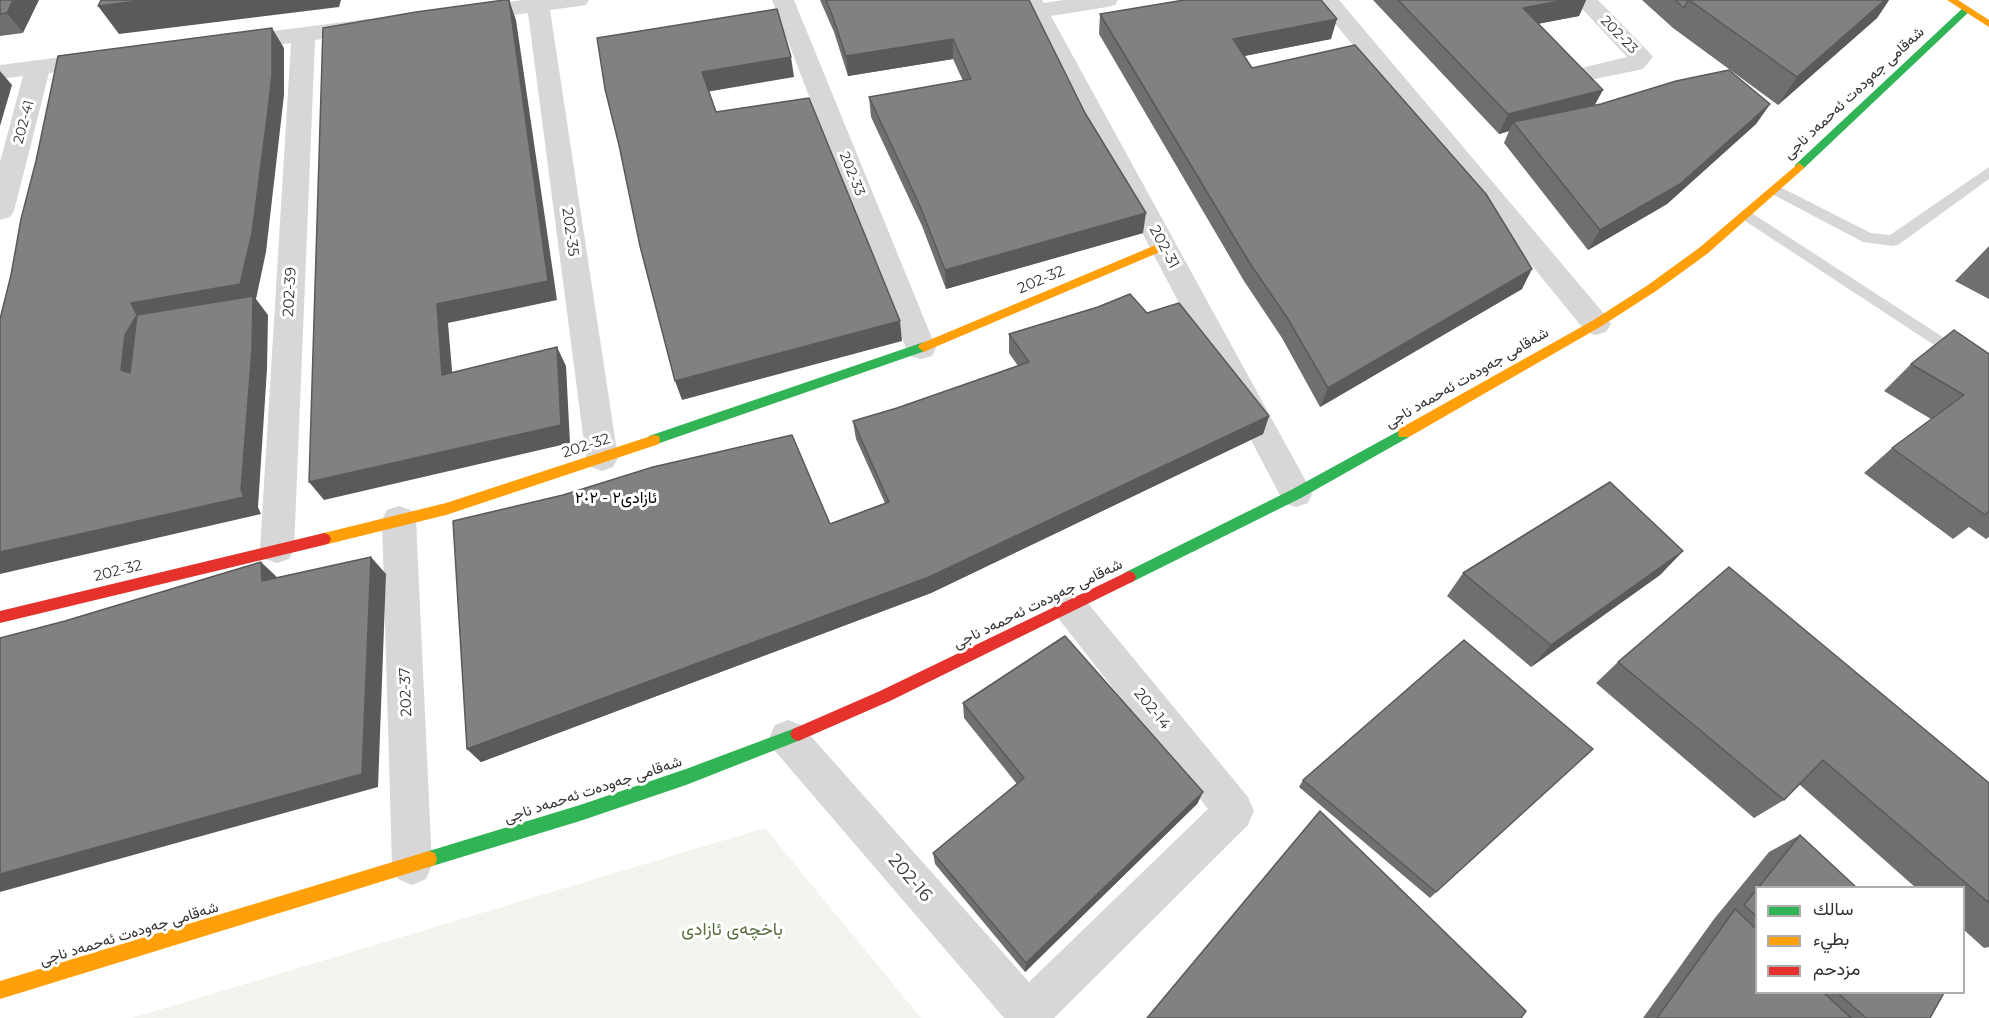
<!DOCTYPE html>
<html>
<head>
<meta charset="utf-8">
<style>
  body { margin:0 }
  #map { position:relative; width:1989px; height:1018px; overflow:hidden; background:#fff; font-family:Montserrat,Vazirmatn,sans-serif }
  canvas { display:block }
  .legend { position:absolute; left:1755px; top:886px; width:210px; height:108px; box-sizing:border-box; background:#fff; border:2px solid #adadad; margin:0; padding:8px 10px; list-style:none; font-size:18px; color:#333 }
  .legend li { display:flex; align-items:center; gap:12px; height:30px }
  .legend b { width:30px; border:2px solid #adadad }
</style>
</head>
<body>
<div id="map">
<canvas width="1989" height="1018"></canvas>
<ul class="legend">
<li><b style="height:8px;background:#30b455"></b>سالك</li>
<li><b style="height:8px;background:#ff9f0a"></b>بطيء</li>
<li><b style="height:8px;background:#e5322d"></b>مزدحم</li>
</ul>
</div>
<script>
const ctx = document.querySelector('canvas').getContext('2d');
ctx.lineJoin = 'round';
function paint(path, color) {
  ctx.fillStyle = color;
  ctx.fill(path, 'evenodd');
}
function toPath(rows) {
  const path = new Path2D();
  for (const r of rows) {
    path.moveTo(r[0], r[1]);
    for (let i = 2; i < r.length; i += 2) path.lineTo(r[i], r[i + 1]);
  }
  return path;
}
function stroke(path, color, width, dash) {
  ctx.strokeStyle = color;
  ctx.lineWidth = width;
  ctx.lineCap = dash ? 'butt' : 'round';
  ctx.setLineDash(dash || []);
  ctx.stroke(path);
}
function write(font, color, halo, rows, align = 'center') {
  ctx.font = font + ' Montserrat,Vazirmatn,sans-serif';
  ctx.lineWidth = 6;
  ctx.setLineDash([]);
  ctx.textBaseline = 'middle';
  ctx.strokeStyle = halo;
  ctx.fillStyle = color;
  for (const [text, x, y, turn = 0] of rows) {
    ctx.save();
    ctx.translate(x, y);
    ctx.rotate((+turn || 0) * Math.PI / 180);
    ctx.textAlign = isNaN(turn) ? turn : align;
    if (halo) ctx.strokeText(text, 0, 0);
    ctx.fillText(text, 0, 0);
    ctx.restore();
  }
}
const green = toPath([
  [765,828,921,1018,132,1018]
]);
const lane = toPath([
  [1989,167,1989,179,1898,245,1893,246,1863,242,1770,193,1768,190,1775,185,1780,187,1871,233,1890,235,1989,167],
  [1747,210,1989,367,1989,381,1742,219,1740,215,1742,211,1747,210]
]);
const street = toPath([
  [523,0,589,0,586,5,550,10,618,458,613,467,602,471,591,467,586,458,528,13,466,21,458,19,454,14,458,9,466,7,523,0],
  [772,0,794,0,936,348,932,356,921,359,910,356,906,348,772,0],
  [1020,0,1042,0,1044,3,1063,0,1118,0,1115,5,1107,7,1051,16,1308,485,1312,494,1308,503,1296,507,1284,503,1020,0],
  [1316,0,1339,0,1606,316,1611,324,1606,332,1596,335,1586,332,1316,0],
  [1574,0,1598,0,1649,52,1653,57,1649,62,1643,69,1634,71,1590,80,1581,78,1578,73,1581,68,1627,57,1574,0],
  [368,19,376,21,380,26,376,31,315,40,294,549,289,559,277,563,265,559,260,549,291,43,234,50,226,48,222,43,226,38,234,36,368,19],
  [100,52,108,54,112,59,108,64,49,73,14,211,10,217,0,220,0,162,23,76,0,79,0,65,100,52],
  [399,506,411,510,416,520,432,865,426,879,412,885,398,879,392,865,382,520,387,510,399,506],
  [1070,592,1082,596,1248,797,1254,811,1248,825,1054,1018,1004,1018,775,751,769,738,775,725,788,720,801,725,1029,982,1208,809,1058,618,1053,607,1058,596,1070,592]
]);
const fast = toPath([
  [1964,7,1972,9,1803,169,1795,169,1795,165,1964,7],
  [924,342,928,344,930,347,928,350,654,445,648,440,649,436,924,342],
  [1404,428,1409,429,1410,433,1409,437,1301,498,1134,581,1129,583,1124,581,1122,577,1124,573,1291,490,1404,428],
  [798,727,803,729,806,734,803,739,686,785,580,821,429,867,423,865,421,859,423,853,429,851,580,805,686,769,798,727]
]);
const slow = toPath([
  [1947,0,1958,0,1989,20,1989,27,1947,0],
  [1799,163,1804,167,1803,169,1707,254,1656,291,1600,327,1409,437,1399,437,1398,433,1399,429,1592,321,1648,285,1699,248,1799,163],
  [1163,242,1169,246,1167,249,928,350,924,352,918,347,920,344,1163,242],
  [654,435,659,436,660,440,659,444,446,515,324,545,319,543,317,539,319,535,324,533,446,503,654,435],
  [429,851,435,853,437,859,435,865,429,867,0,999,0,981,429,851]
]);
const jam = toPath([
  [324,533,329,535,331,539,329,543,324,545,0,623,0,611,324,533],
  [1129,571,1134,573,1136,577,1134,581,890,701,803,739,798,741,793,739,790,734,793,729,880,691,1129,571]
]);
const wall = toPath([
  [0,0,23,33,0,36],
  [820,0,1029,0,1143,233,946,289,922,226,871,117,869,97,963,81,953,59,848,76,834,32],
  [1373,0,1586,0,1579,16,1538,24,1595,106,1770,104,1756,124,1667,204,1588,250,1504,143,1509,131,1499,134],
  [1642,0,1889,0,1877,18,1778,105,1673,28],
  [1100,14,1331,39,1244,56,1252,68,1522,289,1320,407,1282,338,1244,281,1099,34],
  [1989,246,1989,299,1955,281],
  [1147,313,1269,416,1263,434,931,593,481,762,467,749,830,524,885,503,856,439,853,421,897,408,1018,366,1009,353,1009,334],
  [1989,354,1989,537,1986,539,1969,527,1953,539,1864,473,1892,448,1931,419,1884,391,1911,364],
  [1683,551,1660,575,1531,667,1447,596,1463,573],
  [1618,662,1989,783,1989,947,1984,948,1964,930,1964,888,1916,888,1799,784,1784,800,1754,818,1596,683],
  [963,703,1203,792,1197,804,1025,972,935,864,933,853,1017,784,964,718],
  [1303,780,1436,892,1430,898,1299,787],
  [1800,835,1857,888,1756,888,1756,993,1944,993,1930,1018,1643,1018,1714,919,1769,852]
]);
const shadedWall = toPath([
  [13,0,39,0,23,33,7,13],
  [147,0,341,0,339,7,119,34,98,6],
  [509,0,516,20,557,300,448,323,454,394,442,375,437,304],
  [1565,0,1586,0,1579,16,1514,28,1523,8],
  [1885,0,1889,0,1877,18,1778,105,1797,77],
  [1337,19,1331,39,1229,59,1233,39],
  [272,28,284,48,284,95,266,252,256,299,268,315,267,369,258,507,261,514,0,574,0,552,139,389,121,370,125,335,131,303],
  [953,39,953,59,848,76,846,56],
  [791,57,794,77,706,92,702,72],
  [0,71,12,85,0,126],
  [1603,90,1592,110,1513,122,1509,131,1499,134,1508,114],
  [1770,104,1756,124,1667,204,1588,250,1600,230],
  [1146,213,1143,233,946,289,945,270],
  [1532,269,1522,289,1320,407,1328,388],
  [900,321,902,341,682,400,675,381],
  [557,347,566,366,570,443,324,500,309,482],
  [1269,416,1263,434,931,593,481,762,467,749],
  [1683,551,1660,575,1531,667,1551,645],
  [371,557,386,574,378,787,0,892,0,874],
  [261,562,279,579,262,581],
  [1203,792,1197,804,1025,972,1026,963]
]);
const building = toPath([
  [0,0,13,0,7,13,0,14,0,0],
  [101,0,147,0,98,6,101,0],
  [504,0,509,0,548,281,437,304,442,375,557,347,561,425,309,482,323,28,416,12,504,0],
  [826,0,1029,0,1085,113,1146,213,945,270,920,206,869,97,971,79,953,39,846,56,831,12,826,0],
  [1184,0,1321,0,1337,19,1233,39,1252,68,1355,45,1486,194,1532,269,1328,388,1288,319,1249,262,1100,14,1184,0],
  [1398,0,1565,0,1523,8,1603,90,1508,114,1398,0],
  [1675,0,1688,0,1684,8,1675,0],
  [1689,0,1885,0,1797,77,1689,0],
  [777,9,791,57,702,72,716,112,809,98,900,321,675,381,640,246,619,145,605,89,597,38,777,9],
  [272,28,272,75,267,118,252,233,240,284,131,303,137,315,253,296,252,350,241,490,244,497,0,552,0,319,11,275,21,219,36,161,58,56,272,28],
  [137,315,130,373,121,370,125,335,137,315],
  [1729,70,1770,104,1680,184,1600,230,1513,122,1601,104,1676,81,1729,70],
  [1130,294,1147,313,1179,303,1269,416,929,577,467,749,453,521,563,495,653,467,792,435,830,524,889,502,853,421,897,408,1029,362,1009,334,1098,307,1130,294],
  [1954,330,1989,354,1989,511,1985,515,1892,448,1964,395,1911,364,1954,330],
  [1610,482,1683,551,1551,645,1463,573,1610,482],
  [371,557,362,774,0,874,0,638,65,621,261,562,262,581,371,557],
  [1729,567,1989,783,1989,903,1823,760,1784,800,1618,662,1729,567],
  [1065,636,1203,792,1026,963,933,853,1024,778,963,703,1065,636],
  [1464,640,1593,749,1436,892,1303,780,1464,640],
  [1320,811,1526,1011,1521,1018,1147,1018,1320,811],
  [1800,835,1857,888,1758,888,1800,835],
  [1756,890,1756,916,1744,905,1756,890],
  [1735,909,1756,929,1756,993,1824,993,1851,1018,1657,1018,1735,909],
  [1838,993,1944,993,1930,1018,1866,1018,1838,993]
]);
const farStreetnames = [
  ["202-23",1619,35,46],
  ["202-41",24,122,-75],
  ["202-33",852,174,68]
];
const streetNames = [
  ["شەقامی جەودەت ئەحمەد ناجی",1854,93,-43],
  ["202-35",570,232,82],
  ["202-31",1164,247,62],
  ["202-32",1041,280,-23],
  ["202-39",290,292,-87],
  ["شەقامی جەودەت ئەحمەد ناجی",1467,378,-30],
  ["202-32",586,446,-18],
  ["202-32",118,571,-14],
  ["شەقامی جەودەت ئەحمەد ناجی",1038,604,-26],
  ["202-37",406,692,-92],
  ["202-14",1152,709,51],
  ["شەقامی جەودەت ئەحمەد ناجی",593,790,-18],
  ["شەقامی جەودەت ئەحمەد ناجی",129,934,-17]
];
const neighbourhoodNames = [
  ["ئازادی٢ - ٢٠٢",616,498]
];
const nearStreetnames = [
  ["202-16",910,878,49]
];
const nearParknames = [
  ["باخچەی ئازادی",732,930]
];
paint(green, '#f1f5ed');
paint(lane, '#d7d7d7');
paint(street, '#d7d7d7');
paint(fast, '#30b455');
paint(slow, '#ff9f0a');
paint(jam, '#e5322d');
paint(wall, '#6f6f6f');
paint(shadedWall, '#5a5a5a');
paint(building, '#818181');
stroke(building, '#5a5a5a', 1.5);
write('14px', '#333', '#fff', farStreetnames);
write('15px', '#333', '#fff', streetNames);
write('16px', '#000', '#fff', neighbourhoodNames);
write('18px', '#333', '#fff', nearStreetnames);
write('18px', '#56703f', '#fff', nearParknames);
</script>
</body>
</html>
